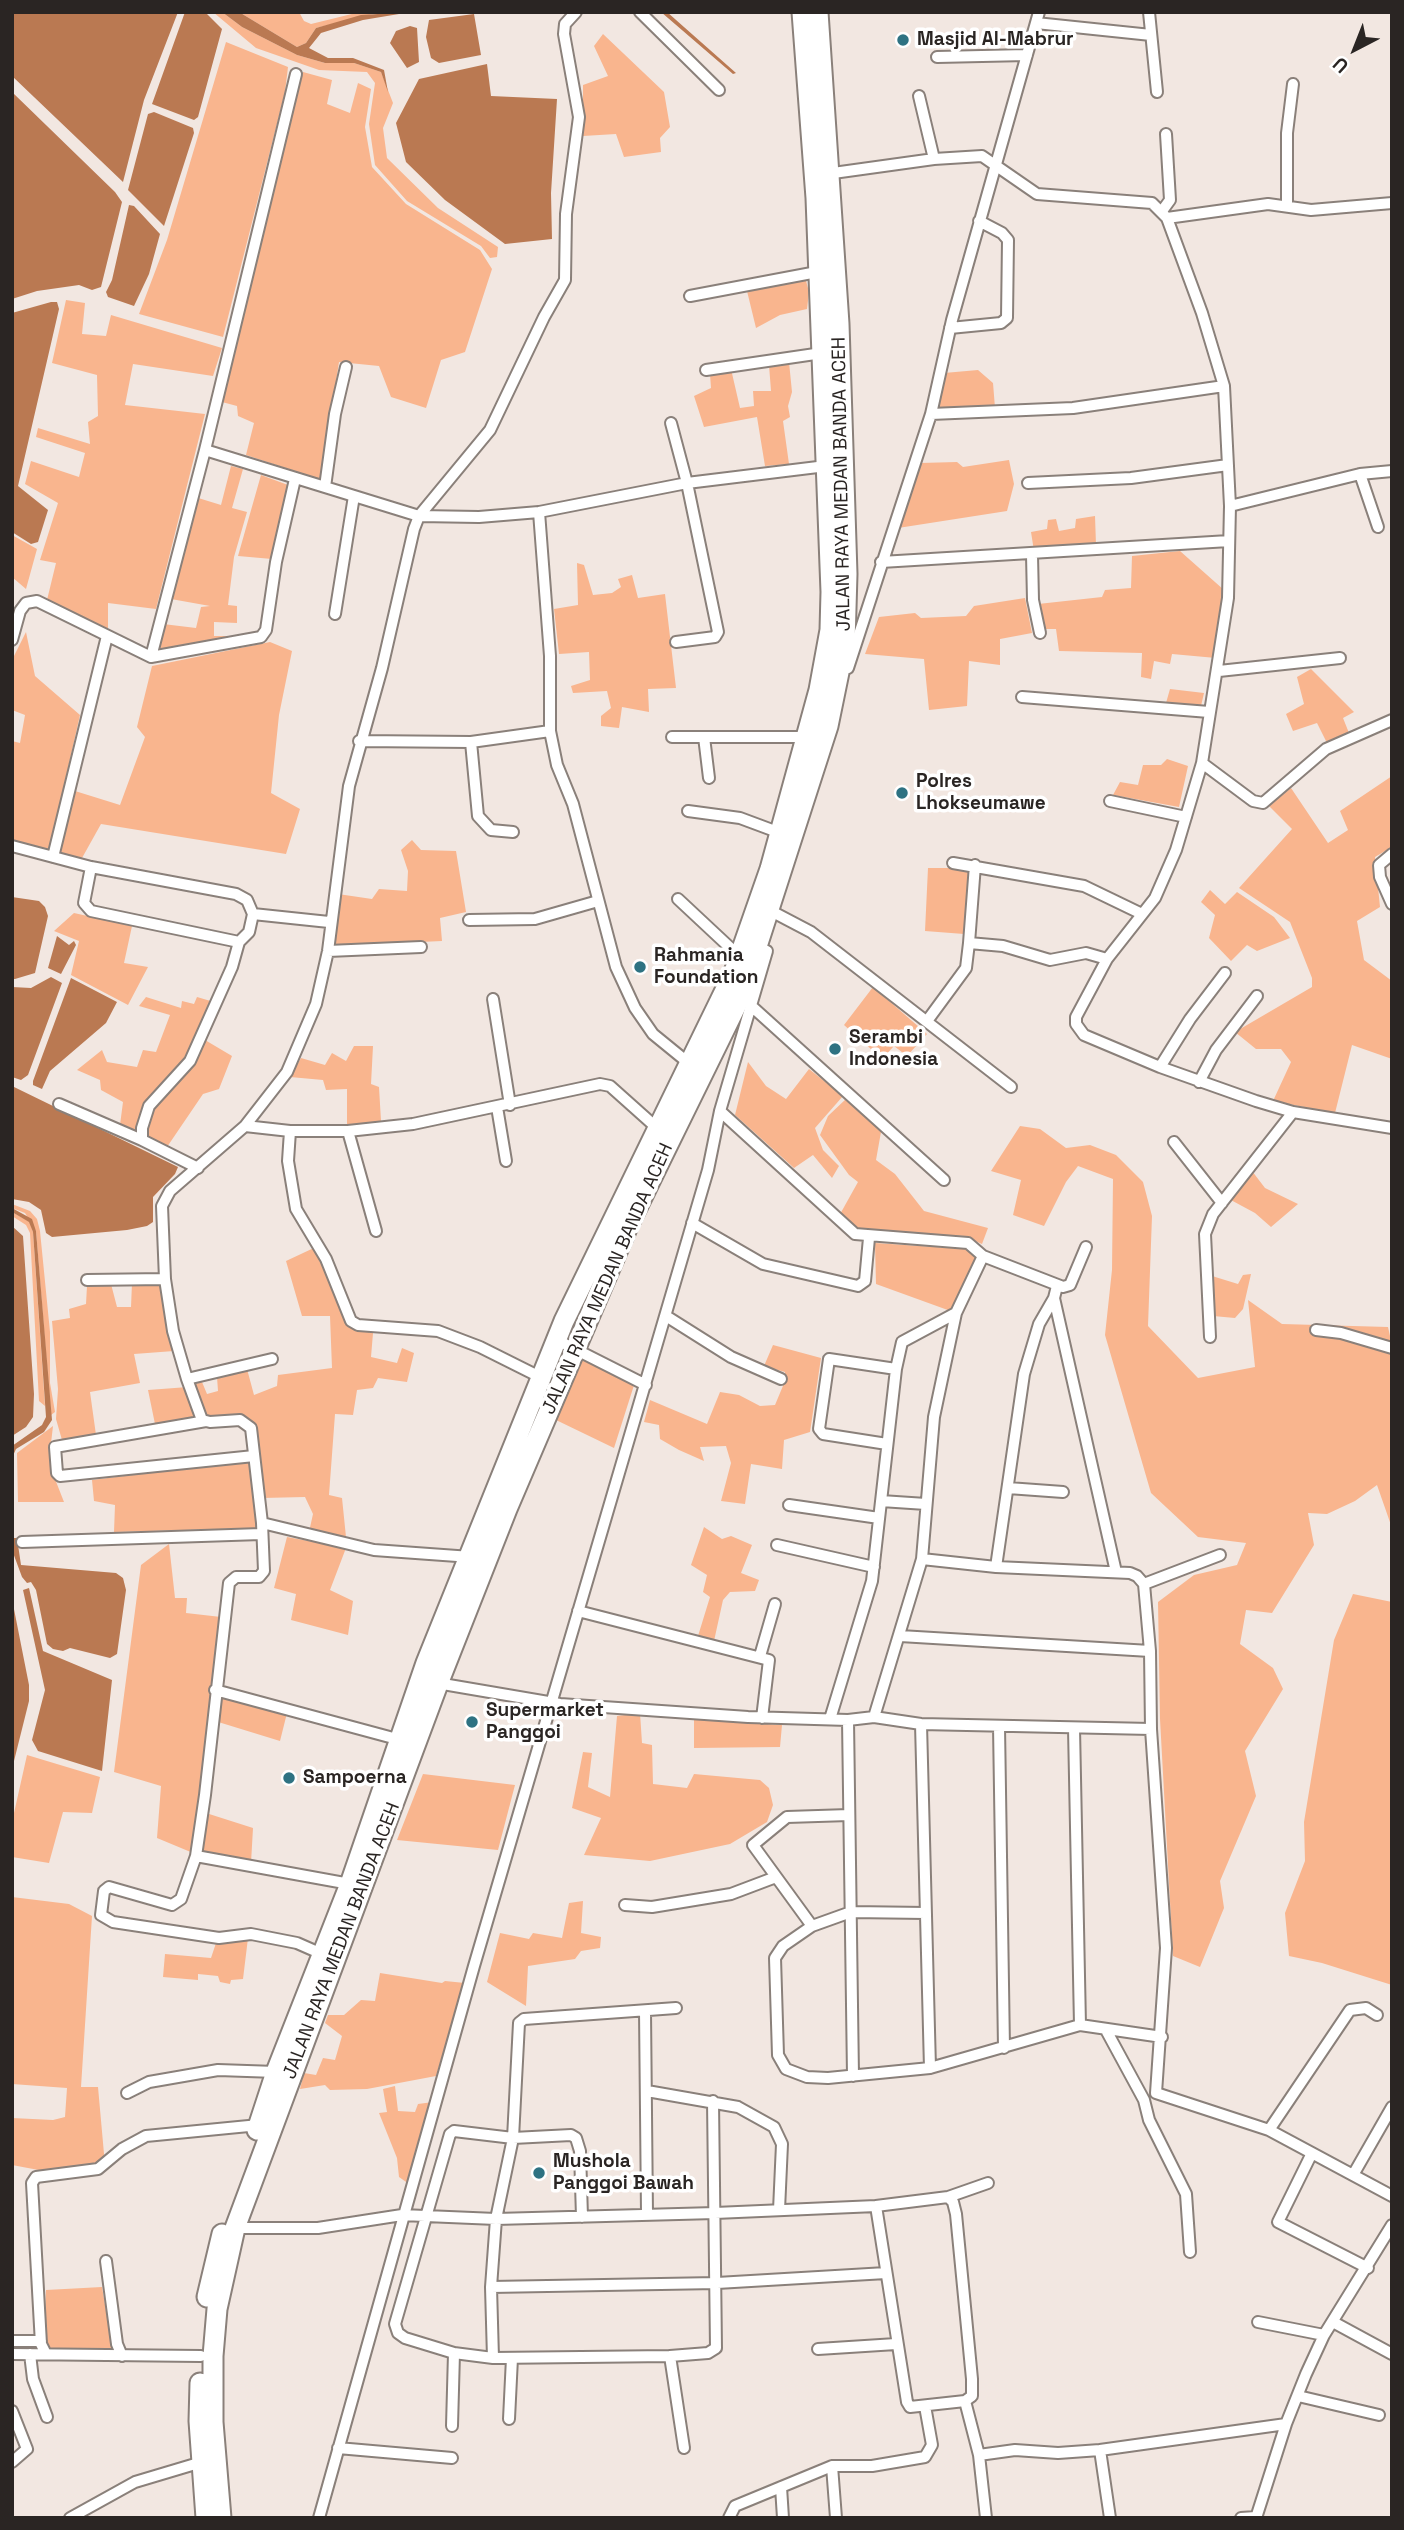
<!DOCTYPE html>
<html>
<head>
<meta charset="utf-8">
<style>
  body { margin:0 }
  #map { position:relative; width:1404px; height:2530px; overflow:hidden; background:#f2e7e1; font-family:"Space Grotesk",sans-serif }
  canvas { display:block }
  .frame { position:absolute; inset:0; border:14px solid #2a2523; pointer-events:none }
  .north { position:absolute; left:1320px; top:14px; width:70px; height:70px; -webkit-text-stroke:5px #fff; paint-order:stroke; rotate:222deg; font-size:19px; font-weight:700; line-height:28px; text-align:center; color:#2a2523 }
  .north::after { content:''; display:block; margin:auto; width:24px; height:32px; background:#2a2523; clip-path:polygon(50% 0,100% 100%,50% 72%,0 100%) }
</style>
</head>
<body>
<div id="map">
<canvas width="1404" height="2530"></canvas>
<div class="frame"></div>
<div class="north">U</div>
</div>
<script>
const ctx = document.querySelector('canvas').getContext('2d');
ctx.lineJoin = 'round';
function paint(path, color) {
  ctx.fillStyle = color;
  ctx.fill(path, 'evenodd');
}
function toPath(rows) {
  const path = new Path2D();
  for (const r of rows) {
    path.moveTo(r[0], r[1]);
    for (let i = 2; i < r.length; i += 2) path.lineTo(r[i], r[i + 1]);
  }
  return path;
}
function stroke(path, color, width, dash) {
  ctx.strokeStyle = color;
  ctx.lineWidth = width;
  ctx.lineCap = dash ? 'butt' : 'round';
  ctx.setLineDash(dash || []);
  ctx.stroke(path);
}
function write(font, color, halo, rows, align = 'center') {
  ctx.font = font + ' "Space Grotesk",sans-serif';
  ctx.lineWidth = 7;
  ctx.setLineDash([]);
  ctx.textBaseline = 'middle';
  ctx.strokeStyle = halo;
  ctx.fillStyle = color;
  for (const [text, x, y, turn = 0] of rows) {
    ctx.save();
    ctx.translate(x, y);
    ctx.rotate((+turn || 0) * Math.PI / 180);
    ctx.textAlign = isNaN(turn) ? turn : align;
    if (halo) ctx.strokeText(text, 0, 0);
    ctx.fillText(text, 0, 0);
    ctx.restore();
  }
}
const green = toPath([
  [213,12,222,12,242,27,297,55,325,63,354,63,381,72,393,103,383,128,387,158,438,208,498,247,497,257,490,258,481,246,407,201,375,165,369,124,375,83,367,72,319,70,256,48],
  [239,12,299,12,304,21,311,24,360,12,381,12,316,28,306,43,297,47],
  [603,34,664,92,670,127,660,138,661,152,624,157,616,134,583,136,583,85,608,76,594,46],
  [226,42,288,67,285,92,223,337,139,314,167,240],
  [303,72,332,80,327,104,350,113,358,83,371,89,365,127,372,167,406,204,480,250,492,269,465,352,441,360,426,408,391,397,379,366,339,362,321,480,246,455,254,423,238,416,237,406,222,402],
  [805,277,809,292,807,309,780,315,756,328,747,291],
  [66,300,85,303,82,334,106,336,111,315,222,348,213,376,133,364,125,405,205,414,156,609,108,603,108,631,47,600,56,563,40,560,58,503,25,484,31,461,79,477,85,453,36,437,38,428,90,444,88,422,98,416,97,375,52,363],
  [789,362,792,392,788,406,790,417,783,421,789,464,765,466,757,417,704,427,694,396,711,388,710,374,731,369,740,408,754,406,753,391,771,391,769,365],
  [978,370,993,383,995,408,936,411,944,373],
  [1009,460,1014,484,1007,511,898,528,920,463,957,462,963,467],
  [231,466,243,469,232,508,247,512,234,557,228,605,237,606,237,623,214,622,214,636,233,636,233,640,156,653,163,624,196,628,201,607,210,606,171,599,195,497,221,505],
  [261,475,288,485,272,559,238,556],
  [1095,516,1096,545,1034,551,1031,532,1047,529,1048,520,1056,519,1059,531,1075,528,1076,519],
  [12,535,37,549,26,589,12,577],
  [1180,551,1224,590,1216,658,1172,654,1170,664,1154,661,1151,679,1141,677,1142,653,1059,651,1056,629,1043,629,1038,604,1102,597,1105,590,1131,588,1132,556],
  [577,563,584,565,593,595,612,593,621,587,618,579,632,575,638,598,665,594,676,688,648,689,649,712,622,707,619,728,601,726,601,716,611,708,607,691,573,693,571,686,590,680,589,652,559,654,554,609,578,605],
  [1025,598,1032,633,1000,639,1000,665,969,661,967,706,929,710,924,659,865,654,879,617,915,613,921,618,966,616,974,606],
  [26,632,35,676,80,715,49,852,12,841,12,741,20,743,25,715,12,710,12,660],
  [270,642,292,651,279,715,271,793,300,809,286,854,101,824,82,858,59,853,75,791,120,805,145,737,137,727,152,666],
  [1311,669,1354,712,1343,718,1349,733,1327,743,1317,723,1293,731,1286,714,1304,704,1297,677],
  [1170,689,1204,693,1201,706,1166,703],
  [1167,759,1188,766,1179,807,1113,795,1120,782,1138,785,1143,765,1161,765],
  [1392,776,1392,847,1375,857,1380,907,1357,921,1364,960,1392,981,1392,1059,1352,1045,1335,1113,1273,1101,1291,1062,1281,1049,1256,1049,1235,1032,1312,987,1312,978,1290,922,1239,888,1292,829,1269,806,1291,788,1328,843,1348,830,1340,811],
  [412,840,421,850,456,851,466,912,440,918,442,941,335,946,338,894,372,899,379,889,407,891,408,871,401,850],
  [928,868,970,868,964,934,925,931],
  [1210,890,1225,904,1237,892,1274,917,1290,938,1257,951,1247,945,1231,961,1209,938,1215,915,1201,902],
  [74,913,132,926,124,963,148,967,128,1005,71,975,79,941,54,931],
  [873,987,927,1034,907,1056,894,1046,882,1059,844,1025],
  [146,997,181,1008,182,1001,194,1004,197,997,214,1002,189,1055,144,1109,136,1131,120,1125,123,1102,101,1090,100,1080,77,1070,102,1050,107,1062,137,1067,143,1050,156,1052,170,1015,139,1006],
  [205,1040,232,1056,219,1089,203,1094,167,1147,145,1138,149,1122,159,1100,185,1073],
  [354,1046,373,1046,371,1084,379,1087,381,1121,347,1126,347,1089,326,1090,323,1080,290,1077,301,1058,325,1065,332,1053,346,1061],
  [748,1062,766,1086,786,1099,809,1069,843,1096,815,1128,823,1150,839,1166,832,1178,813,1155,794,1168,735,1115],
  [847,1098,881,1132,876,1160,895,1174,924,1211,988,1228,982,1244,964,1236,856,1231,839,1216,858,1182,849,1175,820,1135,828,1116],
  [1020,1126,1040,1129,1066,1148,1090,1145,1116,1155,1143,1182,1152,1216,1148,1326,1198,1378,1255,1367,1248,1300,1282,1324,1388,1327,1392,1345,1392,1528,1377,1485,1355,1501,1327,1514,1308,1513,1314,1545,1272,1613,1246,1610,1240,1644,1273,1668,1283,1689,1245,1751,1256,1796,1220,1881,1224,1908,1200,1967,1173,1956,1160,1719,1158,1602,1194,1575,1237,1565,1246,1543,1198,1537,1151,1493,1105,1335,1112,1270,1113,1179,1078,1166,1066,1182,1044,1226,1013,1215,1021,1180,991,1171],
  [1252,1171,1265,1188,1298,1204,1271,1227,1255,1213,1229,1199],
  [12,1204,30,1211,37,1219,40,1231,50,1332,50,1383,55,1412,51,1415,36,1231,25,1213,12,1208],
  [12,1212,30,1222,33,1232,45,1406,39,1401,30,1233,26,1225,12,1216],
  [875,1243,966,1249,976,1257,957,1302,956,1313,876,1284],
  [318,1246,351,1328,373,1333,371,1357,397,1363,402,1348,414,1353,407,1382,378,1378,373,1388,357,1390,353,1415,335,1414,329,1495,342,1498,346,1537,309,1532,313,1514,305,1497,262,1498,248,1418,206,1418,192,1385,202,1382,207,1394,218,1391,217,1377,247,1369,254,1395,277,1386,278,1375,332,1368,330,1316,302,1316,286,1261],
  [1251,1274,1243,1309,1235,1318,1213,1316,1212,1276,1238,1284,1243,1275],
  [132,1283,162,1283,174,1351,134,1354,140,1383,90,1392,96,1435,62,1440,56,1419,58,1389,52,1321,70,1318,69,1309,86,1304,87,1286,111,1284,117,1307,131,1307],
  [773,1345,821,1358,810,1432,784,1440,782,1469,751,1464,745,1504,721,1501,731,1463,726,1446,700,1447,704,1461,679,1450,660,1439,659,1425,644,1422,650,1400,707,1424,720,1392,739,1395,760,1406,775,1405,785,1381,785,1372,764,1366],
  [583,1355,635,1382,614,1448,556,1420],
  [188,1387,196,1418,155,1424,148,1390],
  [53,1426,50,1452,55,1479,64,1502,18,1502,17,1453],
  [251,1460,256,1528,114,1532,115,1505,94,1501,92,1480],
  [704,1527,722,1539,731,1536,752,1545,741,1573,759,1580,755,1591,730,1592,723,1600,714,1641,698,1636,710,1597,703,1592,707,1575,691,1565],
  [287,1537,346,1548,330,1590,353,1601,348,1635,291,1620,296,1594,274,1588],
  [169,1544,175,1598,187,1598,186,1613,221,1617,193,1853,157,1838,161,1786,114,1772,141,1565],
  [1353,1594,1392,1602,1392,1985,1322,1963,1289,1956,1285,1913,1305,1861,1304,1822,1334,1640],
  [221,1696,287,1713,280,1741,215,1721],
  [640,1713,642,1743,652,1745,653,1784,687,1788,694,1774,760,1780,769,1788,773,1805,767,1822,730,1844,650,1861,584,1855,601,1818,572,1808,583,1752,592,1753,588,1787,610,1797,617,1716],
  [694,1719,782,1725,780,1747,694,1748],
  [27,1755,100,1777,92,1813,63,1812,49,1863,12,1857,12,1822],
  [423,1774,515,1785,498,1850,397,1840],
  [206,1813,253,1828,251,1863,200,1853],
  [12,1897,69,1904,92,1916,81,2087,98,2087,105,2165,60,2174,12,2165,12,2118,53,2120,65,2117,67,2088,12,2084],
  [583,1901,581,1933,601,1937,600,1948,581,1951,575,1959,528,1966,526,2006,487,1982,500,1933,529,1939,533,1933,562,1938,569,1903],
  [248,1938,243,1979,231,1980,230,1984,220,1982,218,1976,198,1974,198,1980,163,1977,165,1954,211,1958,217,1940],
  [380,1973,442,1983,445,1981,465,1983,436,2076,367,2089,330,2090,325,2085,300,2089,304,2073,316,2075,323,2058,335,2060,342,2036,325,2023,328,2015,344,2015,361,2000,375,2001],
  [395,2086,398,2111,415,2112,418,2104,433,2102,409,2184,399,2177,397,2158,379,2113,387,2112,383,2089],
  [102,2287,113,2352,43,2349,46,2290]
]);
const water = toPath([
  [12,12,178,12,144,100,123,182,12,76],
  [185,12,205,12,222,29,198,117,194,120,152,104],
  [222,12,239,12,297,47,306,43,316,28,361,15,411,12,363,20,321,33,309,48,328,58,353,58,384,70,388,92,381,72,354,63,325,63,297,55,242,27],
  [661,12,667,12,736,73,733,74],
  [474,14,481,55,439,63,431,58,426,37,429,20],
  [410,26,417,28,419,62,407,68,390,43,396,31],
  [487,64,491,96,557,99,551,193,552,239,505,244,445,200,406,162,396,123,419,79],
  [12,92,115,192,122,202,101,287,92,290,79,285,37,291,12,299],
  [154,112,193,128,194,133,164,226,128,190,148,114],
  [129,205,134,206,160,234,149,274,134,306,108,297,106,292,112,280],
  [51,302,57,302,59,309,18,486,48,510,38,542,31,544,12,532,12,313],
  [12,897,39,901,45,907,48,916,35,973,15,979,12,979],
  [57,936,69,945,74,941,76,945,61,974,48,968],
  [51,977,62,983,28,1075,21,1080,12,1077,12,987,31,988],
  [71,978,117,1002,106,1023,50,1071,42,1089,33,1085,33,1081],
  [12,1086,178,1167,175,1174,153,1197,153,1222,147,1226,127,1230,52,1237,46,1233,41,1210,29,1202,12,1199],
  [12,1208,32,1219,36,1231,52,1420,44,1432,16,1449,12,1458,12,1446,42,1425,46,1417,33,1232,29,1222,12,1212],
  [12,1226,23,1236,34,1394,33,1417,26,1427,12,1436],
  [12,1538,17,1538,21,1565,116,1573,123,1578,126,1590,117,1654,110,1658,70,1648,63,1651,53,1649,47,1644,36,1590,31,1582,27,1583,22,1577,12,1550],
  [29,1588,43,1651,112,1680,102,1771,38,1751,32,1740,45,1690,23,1590],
  [12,1599,29,1685,29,1701,12,1769]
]);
const minor = toPath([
  [640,12,719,90],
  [1149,12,1157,92],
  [1036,23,1151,35],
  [937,57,1027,55],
  [919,96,934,159],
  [826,174,934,159,982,156,1037,194,1152,203,1167,218,1202,313,1224,386,1230,506,1228,598,1202,763,1176,850,1155,898,1107,959,1076,1017,1076,1024,1084,1035,1160,1067,1256,1101,1293,1112,1392,1128],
  [1287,206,1287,133,1293,84],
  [1162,211,1170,200,1166,134],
  [1167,218,1268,204,1311,210,1392,203],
  [690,296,817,272],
  [950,328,1001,323,1007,318,1008,240,1002,233,979,221],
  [706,370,822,353],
  [931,414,1073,408,1224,386],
  [671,423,687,483,718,632,715,637,676,642],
  [205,450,419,516,479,517,539,512,687,483,826,466],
  [1360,474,1378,527],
  [1028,483,1131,478,1228,465],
  [325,487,335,414,346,367],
  [1230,506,1360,474,1392,471],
  [539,512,550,656,550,731,557,765,573,804,616,967,635,1008,653,1034,691,1065],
  [1032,555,1033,600,1040,633],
  [881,562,1229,541],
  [335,614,354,496],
  [12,640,20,611,26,603,37,601,151,657,205,450,296,74],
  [151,657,261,637,266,630,276,562,295,479],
  [848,668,931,414,952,320,1039,12],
  [1219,671,1340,658],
  [1022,697,1209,712],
  [672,737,806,737],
  [704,737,709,778],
  [359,741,471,742,550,731],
  [471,742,478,816,491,830,513,832],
  [1202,763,1253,801,1263,803,1326,749,1392,720],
  [1110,801,1186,817],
  [688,811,740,818,783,834],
  [12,846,91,867,236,894,247,900,253,914,329,922],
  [1392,854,1379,865,1380,877,1392,904],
  [53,857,107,636],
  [953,863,1084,886,1142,914],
  [91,867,84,903,91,911,239,942],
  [678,899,739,956],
  [771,911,811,932,1011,1087],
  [469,920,535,919,598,901],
  [969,943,975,865],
  [328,951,421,947],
  [493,999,510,1105],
  [748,1003,944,1180],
  [927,1021,966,968,969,943,1003,946,1050,960,1086,953,1107,959],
  [1160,1067,1190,1019,1225,973],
  [1199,1082,1216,1050,1257,996],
  [59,1104,142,1140],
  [497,1107,506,1161],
  [720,1111,855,1234,968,1243,983,1256,1063,1287,1070,1285,1086,1247],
  [245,1126,290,1131,348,1131,413,1124,600,1084,610,1086,657,1128],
  [290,1131,288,1161,296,1209,326,1259,351,1321,358,1325,438,1331,480,1347,542,1378],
  [348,1131,376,1231],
  [1174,1142,1222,1203],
  [198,1168,142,1140,142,1128,149,1106,190,1061,232,967,239,942,249,932,253,914],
  [692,1223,763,1264,858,1286,865,1281,869,1238],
  [87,1280,165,1279],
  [1057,1286,1054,1298,1116,1572],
  [666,1316,731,1357,781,1379],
  [1316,1330,1341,1333,1392,1348],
  [1210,1337,1205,1234,1213,1214,1293,1112],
  [557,1340,646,1385],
  [187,1379,272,1359],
  [206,1421,55,1447,57,1473,60,1476,254,1456],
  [887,1444,823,1434,819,1429,829,1359,896,1369],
  [1008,1488,1063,1492],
  [881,1501,926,1504],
  [789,1505,879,1518],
  [262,1523,264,1571,259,1577,236,1577,229,1583,205,1795,196,1856,181,1899,172,1905,109,1887,104,1891,101,1915,113,1922,219,1938,251,1934,297,1943,322,1954],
  [22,1542,261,1534],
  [777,1545,874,1567],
  [471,1557,374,1550,262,1523,251,1428,240,1420,210,1422,202,1420,187,1379,173,1331,165,1279,162,1206,170,1191,245,1126,287,1072,316,1004,328,951,349,786,382,668,414,529,419,516,490,430,544,317,565,280,566,214,579,117,564,34,565,24,576,12],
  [922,1559,996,1567,1130,1573,1137,1576,1144,1584,1150,1651,1151,1729],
  [996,1567,1024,1374,1039,1324,1054,1298],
  [1144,1584,1220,1555],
  [578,1611,769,1660,762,1718],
  [900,1636,1150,1651],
  [760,1656,775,1604],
  [437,1683,560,1704,748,1717,848,1720,874,1717,921,1724,1151,1729,1166,1948,1156,2093,1269,2130,1392,2196],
  [215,1690,397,1739],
  [874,1717,922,1559,934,1417,956,1313,983,1256],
  [830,1719,872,1581,896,1369,902,1342,956,1313],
  [848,1720,853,2076],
  [921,1724,930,2068],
  [999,1726,1004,2048],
  [1074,1728,1080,2025],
  [849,1815,787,1817,753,1845,812,1926,783,1946,775,1958,778,2055,786,2069,807,2077,828,2078,930,2068,1080,2025,1162,2037],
  [196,1856,350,1884],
  [625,1905,652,1907,731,1894,776,1877],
  [812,1926,851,1912,926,1913],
  [676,2008,524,2019,519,2023,513,2138,496,2219,491,2287,493,2358,670,2356,708,2353,716,2348,713,2101],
  [645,2011,647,2214],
  [1106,2030,1144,2100,1149,2120,1186,2194,1190,2252],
  [647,2091,738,2107,774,2127,782,2144,779,2210],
  [127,2093,149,2082,218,2070,276,2072],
  [1269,2130,1350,2010,1366,2008,1377,2015],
  [1312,2153,1278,2222,1368,2268],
  [1353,2175,1392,2107],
  [948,2197,988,2183],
  [234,2228,318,2228,402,2215,496,2219,715,2213,876,2206,948,2197,953,2202,956,2214,972,2379,972,2396,965,2401,910,2407,907,2402,876,2206],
  [106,2261,117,2344,122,2356],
  [491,2287,717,2283,886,2273],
  [1258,2322,1324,2335],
  [1333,2322,1392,2354],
  [12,2341,41,2341],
  [818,2349,896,2344],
  [12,2354,201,2356],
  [30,2354,33,2379,47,2417],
  [46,2354,41,2344,32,2183,36,2177,98,2169,122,2149,146,2136,259,2125],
  [670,2356,684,2448],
  [493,2358,454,2353,405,2338,398,2333,395,2324,450,2134,454,2131,513,2138,571,2135,576,2138,580,2151,582,2217],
  [1298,2396,1379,2415],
  [965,2401,979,2455,986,2518],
  [12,2411,27,2449,12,2462],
  [509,2419,512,2358],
  [452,2426,454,2353],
  [338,2448,452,2458],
  [1100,2450,1110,2518],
  [979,2455,1015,2450,1058,2453,1100,2450,1286,2424],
  [832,2466,836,2518],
  [781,2487,783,2518],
  [70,2518,135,2482,202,2462],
  [319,2518,474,1966,708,1170,720,1111,767,951,758,949],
  [729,2518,735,2506,832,2466,872,2466,925,2457,932,2445,925,2406],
  [1241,2518,1256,2517],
  [1256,2518,1286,2424,1306,2374,1324,2335,1392,2225]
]);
const trunk = toPath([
  [257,2130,276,2072,350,1884,426,1663,564,1321,734,972,770,869,819,690,830,630,831,592,816,198,802,12],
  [207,2297,222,2234],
  [200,2383,199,2421,206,2518],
  [221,2518,213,2422,213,2356,217,2309,235,2228,438,1684,507,1509,628,1226,741,996,828,726,845,643,847,574,839,324,818,12]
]);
const markers = [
  [903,40,7,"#2e7282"],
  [902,793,7,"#2e7282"],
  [640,967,7,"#2e7282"],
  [835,1049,7,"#2e7282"],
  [472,1722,7,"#2e7282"],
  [289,1778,7,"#2e7282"],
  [539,2173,7,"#2e7282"]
];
const poiNames = [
  ["Masjid Al-Mabrur",917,40],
  ["Polres",916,782],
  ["Lhokseumawe",916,804],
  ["Rahmania",654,956],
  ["Foundation",654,978],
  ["Serambi",849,1038],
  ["Indonesia",849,1060],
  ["Supermarket",486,1711],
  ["Panggoi",486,1733],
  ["Sampoerna",303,1778],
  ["Mushola",553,2162],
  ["Panggoi Bawah",553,2184]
];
const streetNames = [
  ["JALAN RAYA MEDAN BANDA ACEH",842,484,-91],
  ["JALAN RAYA MEDAN BANDA ACEH",608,1279,-66],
  ["JALAN RAYA MEDAN BANDA ACEH",342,1941,-69]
];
paint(green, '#f9b58e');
paint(water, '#ba7952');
stroke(minor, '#8a807a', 14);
stroke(trunk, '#8a807a', 23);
stroke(minor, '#fff', 10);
stroke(trunk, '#fff', 19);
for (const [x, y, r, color] of markers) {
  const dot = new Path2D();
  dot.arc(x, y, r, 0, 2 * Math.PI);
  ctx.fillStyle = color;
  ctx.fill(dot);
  stroke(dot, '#fff', 2.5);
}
write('bold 19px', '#2a2523', '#fff', poiNames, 'left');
write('19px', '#2a2523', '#fff', streetNames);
</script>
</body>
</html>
